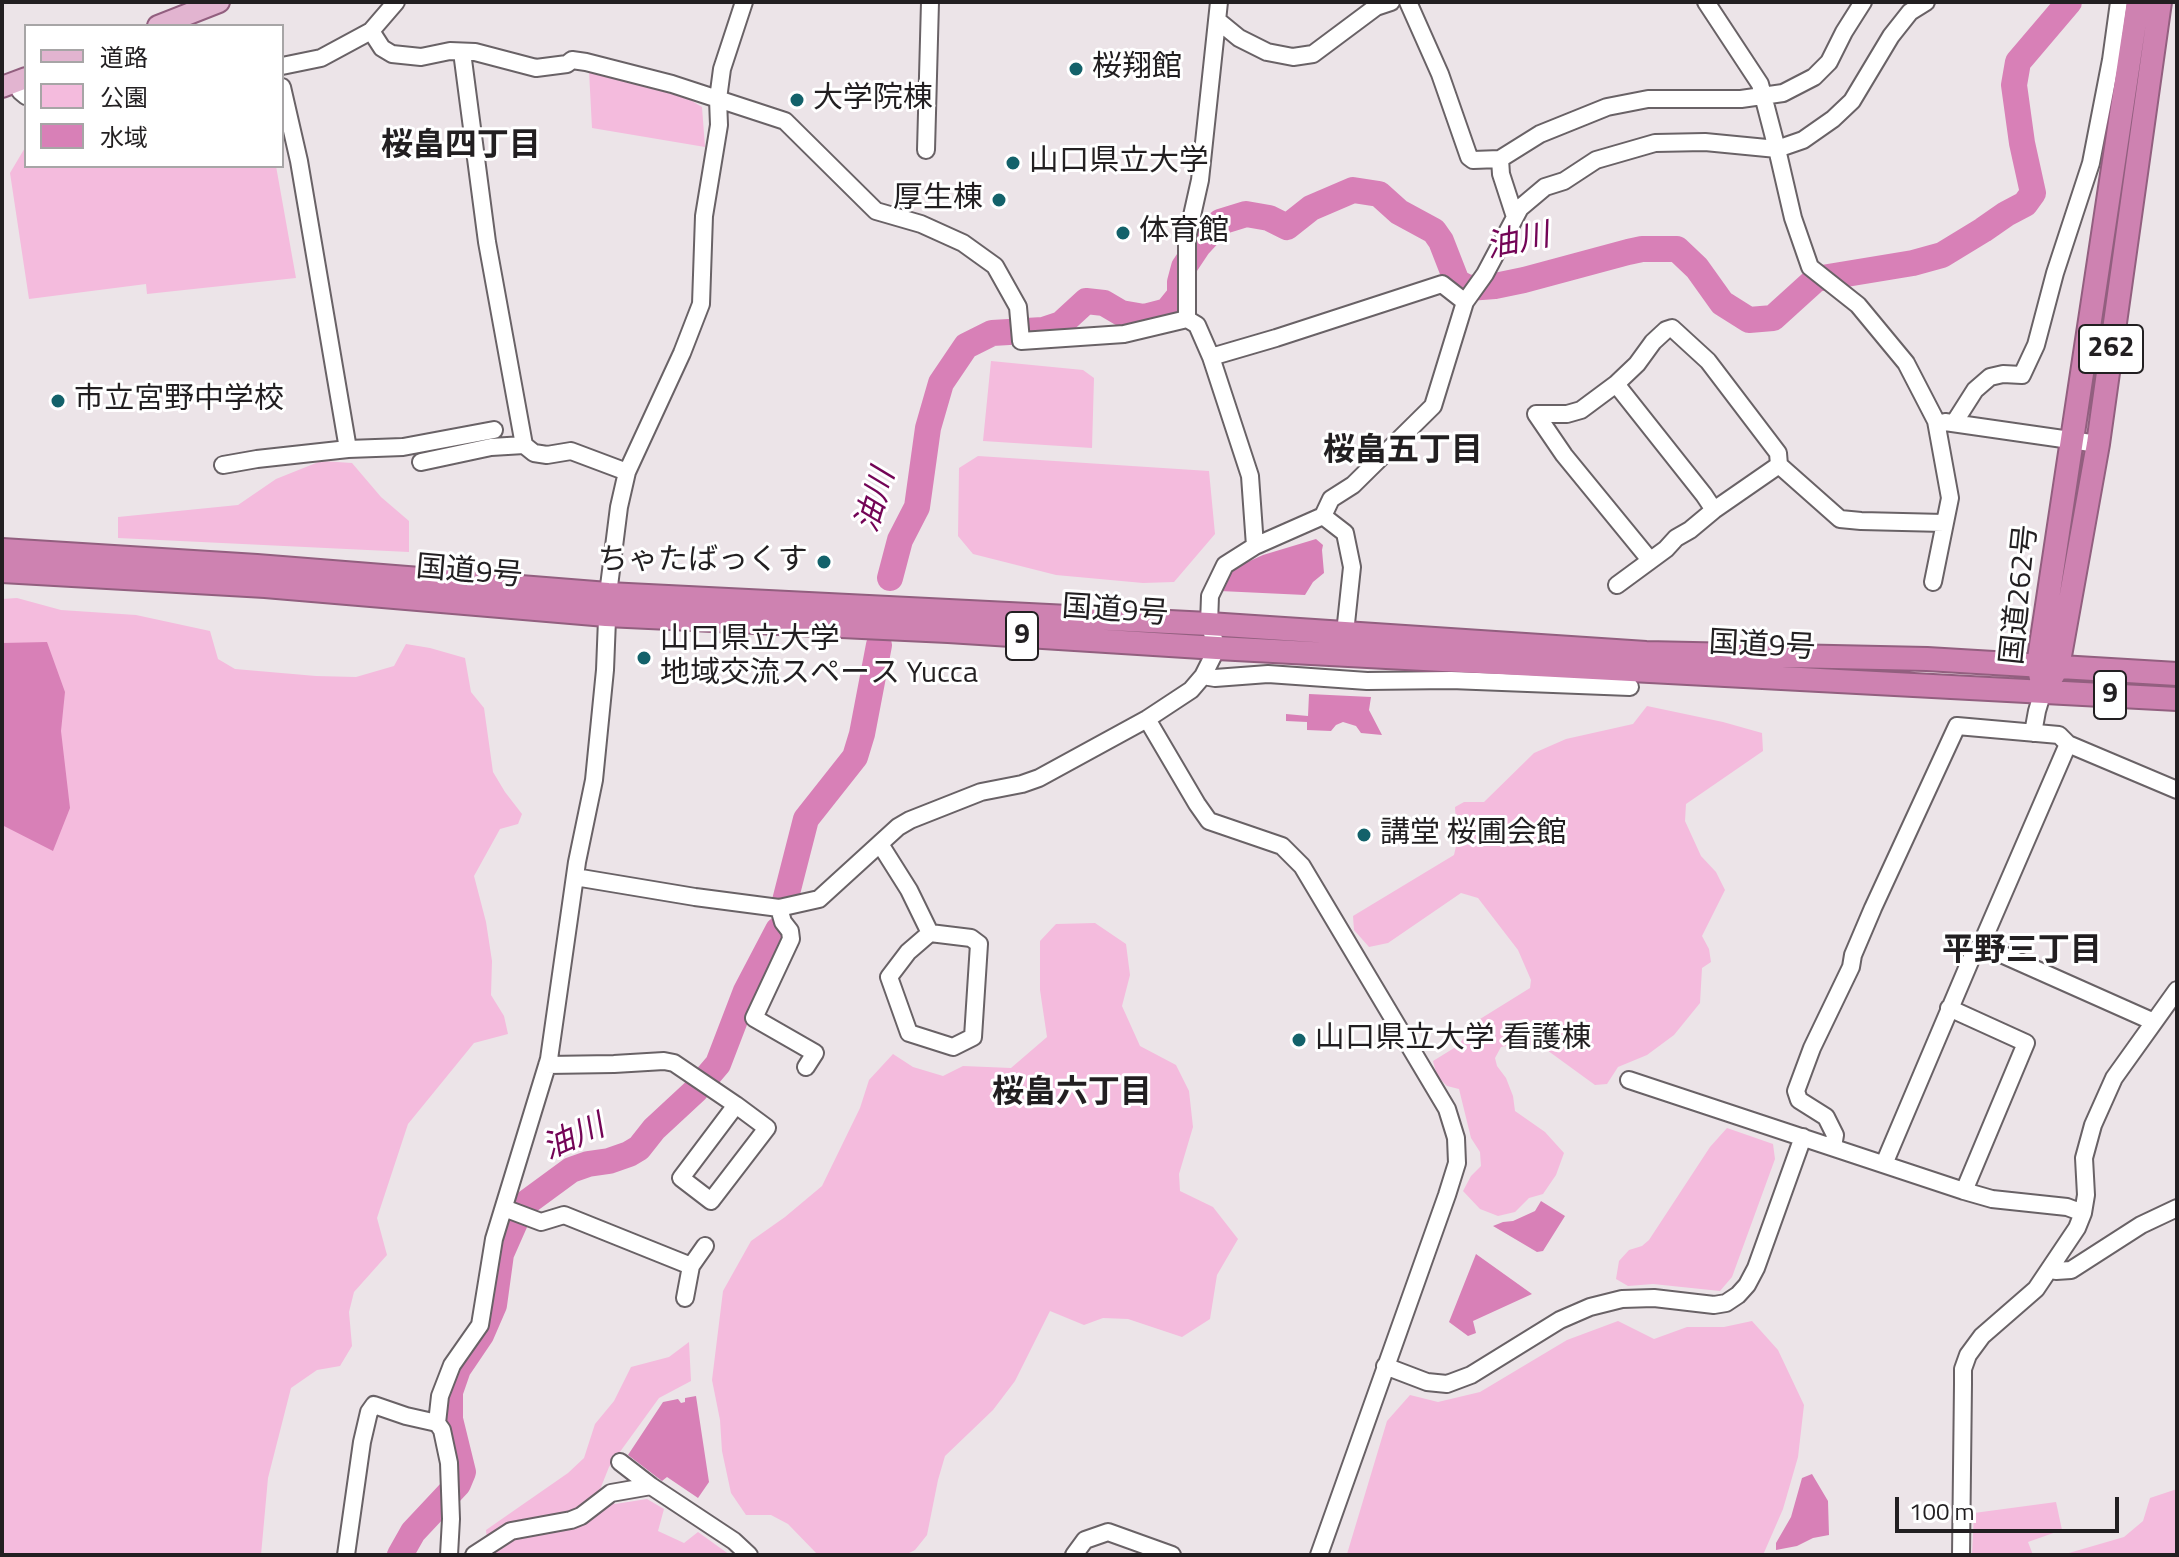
<!DOCTYPE html>
<html>
<head>
<meta charset="utf-8">
<style>
  body { margin:0 }
  #map { position:relative; width:2179px; height:1557px; overflow:hidden; background:#ece4e8; font-family:"Titillium Web","Noto Sans JP",sans-serif }
  canvas { display:block }
  .frame { position:absolute; inset:0; border:4px solid #221f21; pointer-events:none }
  .legend { position:absolute; left:24px; top:24px; width:260px; height:144px; box-sizing:border-box; background:#fff; border:2px solid #a7a5a6; margin:0; padding:10px 14px; list-style:none; font-size:24px; color:#221f21 }
  .legend li { display:flex; align-items:center; gap:16px; height:40px }
  .legend b { width:40px; border:2px solid #a7a5a6 }
  .scale { position:absolute; left:1895px; top:1497px; width:224px; height:36px; box-sizing:border-box; border:4px solid #221f21; border-top:0; padding-left:10px; font-size:24px; line-height:28px; white-space:nowrap; color:#221f21; -webkit-text-stroke:6px #fff; paint-order:stroke }
</style>
</head>
<body>
<div id="map">
<canvas width="2179" height="1557"></canvas>
<div class="frame"></div>
<ul class="legend">
<li><b style="height:10px;background:#e2b4d0"></b>道路</li>
<li><b style="height:22px;background:#f4bbdd"></b>公園</li>
<li><b style="height:22px;background:#d880b7"></b>水域</li>
</ul>
<div class="scale">100 m</div>
</div>
<script>
const ctx = document.querySelector('canvas').getContext('2d');
ctx.lineJoin = 'round';
function paint(path, color) {
  ctx.fillStyle = color;
  ctx.fill(path, 'evenodd');
}
function toPath(rows) {
  const path = new Path2D();
  for (const r of rows) {
    path.moveTo(r[0], r[1]);
    for (let i = 2; i < r.length; i += 2) path.lineTo(r[i], r[i + 1]);
  }
  return path;
}
function stroke(path, color, width, dash) {
  ctx.strokeStyle = color;
  ctx.lineWidth = width;
  ctx.lineCap = dash ? 'butt' : 'round';
  ctx.setLineDash(dash || []);
  ctx.stroke(path);
}
function write(font, color, halo, rows, align = 'center') {
  ctx.font = font + ' "Titillium Web","Noto Sans JP",sans-serif';
  ctx.lineWidth = 6;
  ctx.setLineDash([]);
  ctx.textBaseline = 'middle';
  ctx.strokeStyle = halo;
  ctx.fillStyle = color;
  for (const [text, x, y, turn = 0] of rows) {
    ctx.save();
    ctx.translate(x, y);
    ctx.rotate((+turn || 0) * Math.PI / 180);
    ctx.textAlign = isNaN(turn) ? turn : align;
    if (halo) ctx.strokeText(text, 0, 0);
    ctx.fillText(text, 0, 0);
    ctx.restore();
  }
}
const green = toPath([
  [589,71,679,93,702,107,705,147,592,128],
  [26,146,26,166,276,166,296,278,147,294,146,284,29,299,10,173],
  [991,361,1083,370,1094,378,1092,448,983,441],
  [978,456,1209,471,1215,534,1174,582,1143,583,1056,575,973,554,958,536,959,468],
  [321,461,352,463,381,497,409,521,409,552,118,538,118,517,238,505,276,479],
  [17,598,61,610,136,615,210,631,218,659,235,669,316,676,356,677,394,666,406,644,430,648,465,658,471,692,484,708,493,772,505,792,522,814,518,824,500,829,474,876,486,922,492,961,491,995,504,1016,508,1034,474,1043,408,1124,377,1218,387,1255,354,1292,349,1312,352,1346,340,1366,317,1370,291,1388,268,1478,261,1555,2,1555,2,599],
  [1647,706,1723,722,1762,733,1763,751,1686,804,1685,821,1701,856,1716,872,1725,890,1702,936,1709,949,1711,962,1702,968,1700,1003,1674,1035,1647,1055,1618,1067,1607,1084,1595,1085,1540,1045,1516,1044,1501,1047,1495,1058,1497,1066,1506,1078,1513,1096,1515,1111,1545,1132,1564,1153,1556,1175,1543,1194,1529,1198,1515,1212,1498,1216,1480,1209,1463,1191,1471,1176,1481,1166,1480,1152,1471,1138,1459,1089,1447,1086,1437,1076,1433,1061,1459,1045,1472,1024,1530,988,1531,980,1518,950,1478,898,1461,893,1388,943,1369,947,1354,930,1353,916,1454,855,1457,842,1455,807,1464,802,1484,802,1534,753,1566,739,1633,724],
  [1095,923,1126,944,1130,975,1122,1006,1140,1046,1176,1065,1189,1091,1193,1127,1179,1174,1180,1191,1213,1207,1238,1239,1217,1275,1210,1319,1182,1337,1128,1319,1103,1318,1084,1325,1050,1311,1015,1381,993,1410,945,1456,938,1480,927,1535,915,1550,905,1555,818,1555,788,1524,771,1515,746,1515,731,1493,722,1451,720,1420,712,1380,723,1291,751,1241,785,1217,822,1186,860,1108,869,1080,893,1054,913,1067,943,1076,963,1066,1011,1068,1047,1037,1040,990,1040,941,1056,924],
  [1727,1128,1773,1144,1775,1159,1732,1277,1720,1291,1653,1284,1628,1286,1616,1279,1619,1261,1629,1250,1642,1246,1649,1240,1710,1147],
  [1618,1321,1654,1339,1687,1327,1724,1327,1752,1321,1778,1350,1804,1405,1798,1457,1783,1509,1763,1555,1347,1554,1387,1421,1410,1395,1438,1402,1480,1392,1567,1340],
  [689,1342,691,1381,659,1398,609,1467,599,1492,615,1504,647,1499,664,1509,658,1531,684,1543,698,1532,730,1555,488,1555,486,1530,568,1473,584,1458,595,1424,614,1401,631,1367,669,1357],
  [2177,1489,2177,1555,2062,1555,2124,1537,2143,1521,2150,1498],
  [2056,1502,2062,1530,2028,1542,2033,1555,1972,1555,1974,1513]
]);
const water = toPath([
  [1316,539,1323,545,1322,550,1324,573,1313,582,1305,595,1220,591,1224,580,1232,569,1263,555],
  [47,642,65,692,61,731,70,808,53,851,2,825,2,643],
  [1309,694,1371,697,1369,710,1382,735,1361,733,1356,726,1343,722,1336,725,1331,731,1307,730,1307,722,1286,721,1286,714,1308,716],
  [1541,1201,1565,1216,1543,1251,1537,1252,1493,1226,1503,1222,1513,1221,1535,1211],
  [1476,1254,1532,1294,1473,1321,1476,1333,1468,1336,1449,1322],
  [696,1396,709,1482,698,1498,667,1477,662,1481,628,1455,663,1402,678,1399,681,1403,685,1402,685,1398],
  [1812,1474,1828,1501,1829,1535,1813,1538,1797,1546,1776,1550,1776,1543,1791,1517,1802,1478]
]);
const river = toPath([
  [890,578,900,540,917,507,928,428,941,383,966,346,992,333,1043,330,1061,324,1086,301,1104,303,1121,313,1144,317,1167,311,1180,295,1180,282,1184,267,1198,246,1220,222,1246,214,1269,218,1287,227,1311,208,1353,190,1379,194,1399,212,1434,231,1441,241,1457,282,1468,288,1495,286,1524,280,1628,252,1642,249,1677,249,1697,268,1722,303,1749,320,1773,318,1816,279,1913,263,1942,255,1983,230,2006,214,2025,204,2033,193,2022,143,2014,85,2018,62,2069,2],
  [785,901,806,819,855,757,862,734,879,645],
  [400,1555,413,1532,458,1484,463,1472,450,1419,450,1392,458,1369,481,1335,494,1305,501,1254,516,1220,526,1203,571,1170,588,1164,609,1161,629,1154,639,1148,654,1129,695,1091,718,1064,746,991,778,930]
]);
const minor = toPath([
  [1408,2,1440,74,1469,157,1473,160,1500,159],
  [1706,2,1760,84,1777,149,1793,218,1810,267,1858,305,1906,363,1936,421,1950,498,1933,582],
  [1217,20,1239,38,1267,52,1293,57,1313,54,1376,7,1391,2],
  [371,31,382,48,392,54,421,57,450,51,475,52,536,68,567,64,572,60,586,62,672,84,785,121,876,211,921,224,963,243,995,266,1018,307,1021,341,1124,334,1187,319,1197,325,1211,357,1250,476,1255,546],
  [462,52,487,242,524,445,534,453,547,455,571,451,627,472],
  [282,66,321,58,371,31,396,2],
  [17,81,20,91,26,96],
  [282,87,299,161,348,449],
  [926,150,930,2],
  [1515,217,1501,174,1500,159,1540,134,1607,107,1648,99,1741,99,1783,93,1814,77,1829,62,1844,32,1863,2],
  [1187,319,1187,238,1200,180,1219,2],
  [1211,357,1276,338,1442,284,1465,302],
  [1616,384,1637,364,1653,342,1666,330,1672,328,1708,361,1778,453,1779,465],
  [1945,422,2098,444],
  [1954,423,1975,390,1990,377,2003,374,2022,375,2036,345,2055,273,2091,163,2111,60,2119,2],
  [421,462,491,447,524,445],
  [223,465,257,459,348,449,403,447,494,430],
  [1323,516,1345,533,1352,567,1345,633],
  [1650,560,1564,455,1536,414,1567,414,1581,410,1616,384,1704,495,1714,510],
  [1617,585,1666,549,1676,538,1690,530,1714,510,1779,465,1840,519,1861,521,1944,523],
  [1203,676,1215,678,1268,674,1367,681,1451,680,1630,687],
  [1147,719,1197,804,1209,821,1282,846,1302,866,1447,1109,1456,1138,1457,1163,1447,1195,1319,1555],
  [2033,733,2037,711,2043,691],
  [2068,744,2177,790],
  [880,844,909,890,930,933,971,938,979,944,973,1037,953,1047,909,1033,889,977,908,952,930,933],
  [575,877,695,897,779,908,819,899,898,827,910,820,981,792,1022,784,1039,778,1147,719,1191,690,1203,676,1217,648,1209,624,1210,596,1225,565,1255,546,1323,516,1331,499,1353,485,1433,406,1465,302,1485,274,1520,208,1545,187,1564,181,1596,160,1655,143,1705,142,1777,149,1803,140,1833,119,1852,101,1891,36,1910,12,1926,2],
  [779,908,783,922,790,931,791,939,754,1018,815,1053,806,1067],
  [1981,945,2154,1022],
  [1949,1008,2026,1043,1964,1191],
  [547,1065,614,1064,664,1061,674,1063,736,1105,767,1128,711,1201,681,1178,736,1105],
  [1629,1080,1964,1191,1992,1199,2067,1207,2083,1213],
  [1833,1147,1835,1135,1826,1117,1799,1100,1796,1091,1812,1048,1851,967,1853,955,1873,908,1957,726,2059,735,2068,744,1981,945,1974,952,1884,1164],
  [504,1208,541,1222,564,1215,691,1266,685,1298],
  [691,1266,705,1246],
  [2052,1268,2056,1271,2071,1270,2141,1225,2177,1208],
  [1385,1366,1427,1382,1447,1384,1471,1375,1560,1320,1590,1307,1622,1299,1654,1298,1714,1305,1726,1303,1738,1295,1747,1285,1756,1268,1803,1137],
  [620,1462,651,1486,734,1541,749,1555],
  [346,1555,362,1442,369,1412,374,1405,406,1416,437,1423],
  [449,1555,451,1519,449,1463,442,1430,437,1423,440,1396,452,1365,480,1325,494,1239,549,1059,577,862,594,780,605,670,608,594,619,507,627,472,682,353,701,304,704,216,719,125,718,99,722,69,744,2],
  [474,1555,511,1531,571,1520,581,1516,611,1493,651,1486],
  [1074,1555,1085,1540,1108,1532,1172,1555],
  [1961,1555,1963,1384,1963,1369,1968,1355,1982,1336,2036,1289,2077,1228,2083,1213,2086,1195,2084,1158,2093,1125,2114,1078,2177,990]
]);
const major = toPath([
  [158,26,219,2],
  [2,87,26,78]
]);
const highway = toPath([
  [2,550,257,566,608,594,1209,624,1646,653,1927,659,2177,674],
  [2,571,265,586,606,615,948,631,1217,648,2177,699],
  [2041,678,2038,665,2138,2],
  [2050,680,2058,667,2098,444,2160,2]
]);
const markers = [
  [1076,69,8,"#13616a"],
  [797,100,8,"#13616a"],
  [1013,163,8,"#13616a"],
  [999,200,8,"#13616a"],
  [1123,233,8,"#13616a"],
  [58,401,8,"#13616a"],
  [824,562,8,"#13616a"],
  [644,658,8,"#13616a"],
  [1364,835,8,"#13616a"],
  [1299,1040,8,"#13616a"]
];
const shields = [
  [2111,349,64],
  [1022,636,32],
  [2110,695,32]
];
const shieldNames = [
  ["262",2111,349],
  ["9",1022,636],
  ["9",2110,695]
];
const poiNames = [
  ["桜翔館",1092,69],
  ["大学院棟",813,100],
  ["山口県立大学",1029,163],
  ["厚生棟",983,200,"right"],
  ["体育館",1139,233],
  ["市立宮野中学校",74,401],
  ["ちゃたばっくす",808,562,"right"],
  ["山口県立大学",660,641],
  ["地域交流スペース Yucca",660,675],
  ["講堂 桜圃会館",1380,835],
  ["山口県立大学 看護棟",1315,1040]
];
const streetNames = [
  ["国道9号",469,573,5],
  ["国道262号",2021,595,-84],
  ["国道9号",1115,612,4],
  ["国道9号",1762,647,3]
];
const neighbourhoodNames = [
  ["桜畠四丁目",461,147],
  ["桜畠五丁目",1403,452],
  ["平野三丁目",2022,952],
  ["桜畠六丁目",1072,1094]
];
const waterNames = [
  ["油川",1518,243,-12],
  ["油川",877,501,-73],
  ["油川",574,1139,-24]
];
paint(green, '#f4bbdd');
paint(water, '#d880b7');
stroke(river, '#d880b7', 26);
stroke(minor, '#696266', 20);
stroke(major, '#925f7f', 24);
stroke(highway, '#925f7f', 26);
stroke(minor, '#fff', 16);
stroke(major, '#e2b4d0', 20);
stroke(highway, '#ce82b1', 22);
for (const [x, y, r, color] of markers) {
  const dot = new Path2D();
  dot.arc(x, y, r, 0, 2 * Math.PI);
  ctx.fillStyle = color;
  ctx.fill(dot);
  stroke(dot, '#fff', 3);
}
for (const [x, y, w] of shields) {
  const box = new Path2D();
  box.roundRect(x - w / 2, y - 24, w, 48, 6);
  ctx.fillStyle = '#fff';
  ctx.fill(box);
  stroke(box, '#221f21', 2);
}
write('bold 28px', '#221f21', null, shieldNames);
write('30px', '#221f21', '#fff', poiNames, 'left');
write('30px', '#221f21', '#fff', streetNames);
write('bold 32px', '#221f21', '#fff', neighbourhoodNames);
write('italic 32px', '#730456', '#fff', waterNames);
</script>
</body>
</html>
